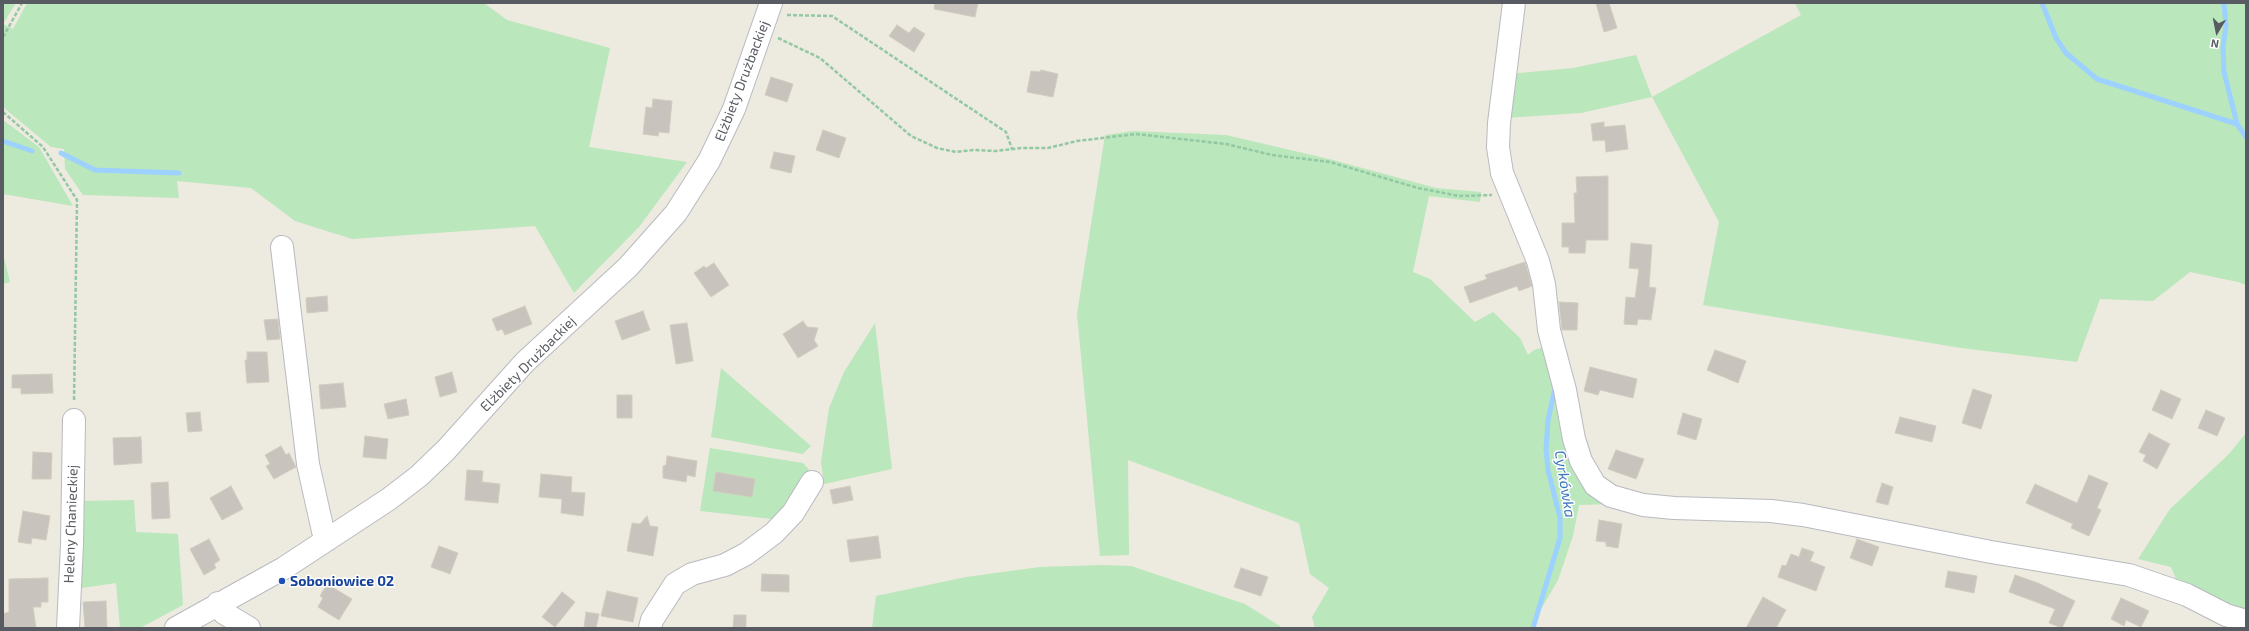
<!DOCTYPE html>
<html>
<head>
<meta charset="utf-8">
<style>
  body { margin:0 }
  #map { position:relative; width:2249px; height:631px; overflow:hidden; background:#edeadf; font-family:"Exo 2",sans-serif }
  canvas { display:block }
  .frame { position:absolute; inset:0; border:4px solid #585c62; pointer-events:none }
  .north { position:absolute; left:2197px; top:12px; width:40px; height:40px; -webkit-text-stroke:3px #fff; paint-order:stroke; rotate:190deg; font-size:11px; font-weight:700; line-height:16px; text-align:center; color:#585c62 }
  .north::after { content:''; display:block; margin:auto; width:14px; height:18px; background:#585c62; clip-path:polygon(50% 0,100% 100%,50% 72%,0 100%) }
</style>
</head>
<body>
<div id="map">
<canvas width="2249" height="631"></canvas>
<div class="frame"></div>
<div class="north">N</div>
</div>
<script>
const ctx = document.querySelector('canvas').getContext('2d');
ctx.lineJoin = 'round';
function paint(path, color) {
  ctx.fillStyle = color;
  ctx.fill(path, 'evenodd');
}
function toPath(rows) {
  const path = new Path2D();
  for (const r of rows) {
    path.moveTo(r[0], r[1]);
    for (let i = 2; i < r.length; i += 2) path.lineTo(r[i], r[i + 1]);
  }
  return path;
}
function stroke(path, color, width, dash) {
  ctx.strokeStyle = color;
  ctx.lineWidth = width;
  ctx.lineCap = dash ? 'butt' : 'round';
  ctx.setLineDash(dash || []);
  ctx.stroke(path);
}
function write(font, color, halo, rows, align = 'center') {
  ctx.font = font + ' "Exo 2",sans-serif';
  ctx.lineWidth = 3;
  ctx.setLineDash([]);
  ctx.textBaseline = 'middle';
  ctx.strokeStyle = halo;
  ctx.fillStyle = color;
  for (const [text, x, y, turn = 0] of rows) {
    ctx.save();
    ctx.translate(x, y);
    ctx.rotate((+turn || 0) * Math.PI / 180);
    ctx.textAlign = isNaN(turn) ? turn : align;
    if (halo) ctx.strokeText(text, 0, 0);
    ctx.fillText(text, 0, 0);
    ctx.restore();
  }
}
const green = toPath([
  [3,3,16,3,3,24,13,29,27,3,484,3,507,20,610,48,589,147,687,162,639,227,574,293,535,226,352,239,295,221,251,188,177,181,179,198,83,195,65,169,64,149,51,147,3,107],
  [1795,3,2246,3,2246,285,2238,282,2190,272,2153,301,2100,299,2077,362,1961,348,1703,305,1719,222,1652,97,1581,113,1505,118,1509,74,1573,68,1636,55,1652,97,1801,15],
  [3,120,39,147,73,206,3,194],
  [1133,131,1226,135,1333,160,1436,188,1481,192,1480,202,1429,196,1413,272,1430,279,1475,322,1493,312,1520,338,1528,355,1534,350,1547,346,1608,504,1579,505,1573,536,1558,580,1530,628,1315,628,1312,617,1329,588,1310,574,1299,523,1128,460,1129,555,1100,556,1077,314,1105,135],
  [3,254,10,282,3,284],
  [875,323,892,469,824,484,821,462,829,408,844,372],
  [721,368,811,446,803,454,711,437],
  [2246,433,2246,617,2179,586,2171,567,2138,559,2170,509,2229,454],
  [710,448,803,463,809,470,808,483,781,520,700,511],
  [134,500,136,532,178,534,183,605,140,628,120,628,116,583,75,589,80,501],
  [1102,565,1131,566,1245,604,1283,628,872,628,876,596,966,577,1040,567]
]);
const stream = toPath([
  [2042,3,2056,38,2066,53,2097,79,2237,124],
  [2224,3,2226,26,2223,47,2224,72,2237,124,2246,137],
  [3,141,32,151],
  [61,153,95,170,179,173],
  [1533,628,1560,538,1560,518,1548,470,1546,449,1548,420,1555,388]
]);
const building = toPath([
  [935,3,978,3,975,17,934,9,935,3],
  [1596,3,1609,3,1617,28,1604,32,1596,3],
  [897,25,909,33,914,27,925,34,914,52,889,36,897,25],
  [1041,70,1058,74,1053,97,1027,92,1031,71,1040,72,1041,70],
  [771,77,793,84,787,102,765,95,771,77],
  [653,99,672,101,669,133,659,132,658,136,643,134,646,107,652,108,653,99],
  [1604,122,1604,127,1625,125,1628,149,1606,152,1605,140,1593,141,1591,124,1604,122],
  [823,130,846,138,839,158,816,150,823,130],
  [774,152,795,156,791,173,770,168,774,152],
  [1608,176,1608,240,1586,240,1585,253,1569,253,1569,247,1562,247,1562,223,1575,223,1574,193,1577,193,1576,177,1608,176],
  [1631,243,1652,245,1649,287,1656,288,1651,320,1638,319,1637,325,1624,324,1626,297,1635,298,1639,269,1629,268,1631,243],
  [1525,262,1532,286,1519,291,1517,286,1470,303,1464,287,1487,279,1485,275,1525,262],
  [714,263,729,285,711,297,694,273,704,266,706,268,714,263],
  [327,296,328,311,307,313,306,298,327,296],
  [1559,302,1578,303,1577,330,1562,330,1559,302],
  [525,306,532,324,505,335,502,329,497,331,492,319,525,306],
  [643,311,650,330,622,340,615,321,643,311],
  [278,319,280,339,267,340,264,320,278,319],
  [803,321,807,327,818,328,814,340,818,346,798,358,783,334,803,321],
  [687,323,693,361,676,364,670,325,687,323],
  [1715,350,1746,361,1738,383,1707,370,1715,350],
  [247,352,267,352,269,382,247,383,245,360,247,360,247,352],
  [1590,367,1637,379,1633,398,1600,390,1598,395,1584,391,1590,367],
  [452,372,457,392,440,397,435,377,452,372],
  [52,374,53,393,21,394,21,388,12,388,12,375,52,374],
  [343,383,346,407,321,409,319,385,343,383],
  [1973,389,1992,395,1981,429,1962,423,1973,389],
  [2161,390,2181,399,2172,419,2152,410,2161,390],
  [617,395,632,395,632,418,617,418,617,395],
  [406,399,409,415,388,419,384,404,406,399],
  [2206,410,2225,418,2217,436,2198,428,2206,410],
  [200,412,202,431,188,432,186,413,200,412],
  [1683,413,1702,419,1696,440,1677,434,1683,413],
  [1900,417,1936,426,1932,442,1895,433,1900,417],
  [2149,433,2170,444,2157,469,2143,461,2146,455,2139,452,2149,433],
  [365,436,388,439,386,459,363,457,365,436],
  [141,437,142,463,114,465,113,438,141,437],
  [281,446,286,455,289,453,296,467,274,479,266,466,270,464,265,455,281,446],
  [1616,450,1644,459,1636,479,1608,469,1616,450],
  [33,452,52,453,51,479,32,479,33,452],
  [667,456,697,461,695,477,687,475,686,482,663,478,663,466,666,465,667,456],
  [467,470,483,471,482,482,500,484,498,503,465,500,467,470],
  [716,472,755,479,752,497,713,491,716,472],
  [541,474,572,477,571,492,585,493,583,516,561,513,562,499,539,497,541,474],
  [2089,475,2108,483,2097,508,2101,510,2089,536,2071,528,2073,524,2026,503,2035,484,2077,503,2089,475],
  [168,482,170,518,152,519,151,483,168,482],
  [1882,483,1893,487,1888,505,1876,502,1882,483],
  [231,486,243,509,222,520,210,498,231,486],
  [850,486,853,500,833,504,830,490,850,486],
  [23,511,50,516,46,540,32,538,31,544,18,542,23,511],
  [647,516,650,526,658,527,653,556,627,551,632,523,640,524,647,516],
  [1599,520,1622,524,1618,548,1606,546,1606,542,1596,541,1599,520],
  [878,536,881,558,850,562,847,540,878,536],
  [209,539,220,560,214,564,216,568,204,575,190,549,209,539],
  [1857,539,1879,547,1872,566,1850,558,1857,539],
  [439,546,458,553,450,574,431,567,439,546],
  [1802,548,1814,552,1810,561,1825,567,1816,591,1778,577,1782,565,1786,566,1791,554,1799,557,1802,548],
  [1241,568,1268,577,1261,596,1234,587,1241,568],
  [1948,571,1977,576,1974,593,1945,587,1948,571],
  [762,574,789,575,789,592,761,591,762,574],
  [2015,575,2038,583,2075,601,2062,628,2049,623,2055,609,2009,592,2015,575],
  [48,578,48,602,41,602,41,607,33,607,36,628,3,628,3,614,9,612,9,579,48,578],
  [327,584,352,599,339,620,318,607,323,598,320,596,327,584],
  [607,591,638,598,633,622,601,616,607,591],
  [562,592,575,602,555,627,542,617,562,592],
  [1763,597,1786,610,1776,628,1746,628,1763,597],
  [2121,598,2149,611,2141,627,2126,620,2124,626,2111,619,2121,598],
  [106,601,107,628,85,628,83,602,106,601],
  [586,612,599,614,596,628,584,628,586,612],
  [734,615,746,615,746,628,733,628,734,615]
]);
const path = toPath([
  [787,15,832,16,1006,132,1012,149],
  [3,37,22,3],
  [778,38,820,58,911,136,937,148,956,152,973,150,996,151,1021,148,1048,148,1077,141,1136,134,1226,144,1272,155,1330,162,1418,188,1459,196,1492,195],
  [3,112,43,147,77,200,74,401]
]);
const minor = toPath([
  [1514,3,1499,123,1498,147,1502,173,1538,261,1544,284,1549,330,1565,390,1574,439,1581,461,1595,485,1611,496,1643,505,1674,508,1771,511,1803,515,1991,552,2129,575,2187,595,2226,615,2246,621],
  [282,247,308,464,323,531,327,540],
  [218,603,224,613,249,628],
  [68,628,72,544,74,420],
  [176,628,284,568,389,499,419,476,446,450,525,362,628,267,676,213,709,161,734,109,771,3],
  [650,628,652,620,675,584,692,574,725,565,746,554,774,533,793,513,812,482]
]);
const markers = [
  [282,581,4,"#1a4fb4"]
];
const streetNames = [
  ["Elżbiety Drużbackiej",742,81,-69],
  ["Elżbiety Drużbackiej",528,364,-45],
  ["Heleny Chanieckiej",71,524,-88]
];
const transitNames = [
  ["Soboniowice 02",290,581]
];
const waterNames = [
  ["Cyrkówka",1565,484,81]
];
paint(green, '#bae7bb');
stroke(stream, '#9dd1ff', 5);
paint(building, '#c8c4bd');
stroke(building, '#d2ccbe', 1);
stroke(minor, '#b8bac0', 24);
stroke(path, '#92c8a3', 2.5, [4, 2]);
stroke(minor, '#fff', 22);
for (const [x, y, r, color] of markers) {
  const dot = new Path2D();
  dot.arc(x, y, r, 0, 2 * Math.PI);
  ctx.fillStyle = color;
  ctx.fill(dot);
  stroke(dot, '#fff', 1.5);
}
write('14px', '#585c62', '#fff', streetNames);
write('bold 14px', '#164399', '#fff', transitNames, 'left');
write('italic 15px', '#3876c0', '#fff', waterNames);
</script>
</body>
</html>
